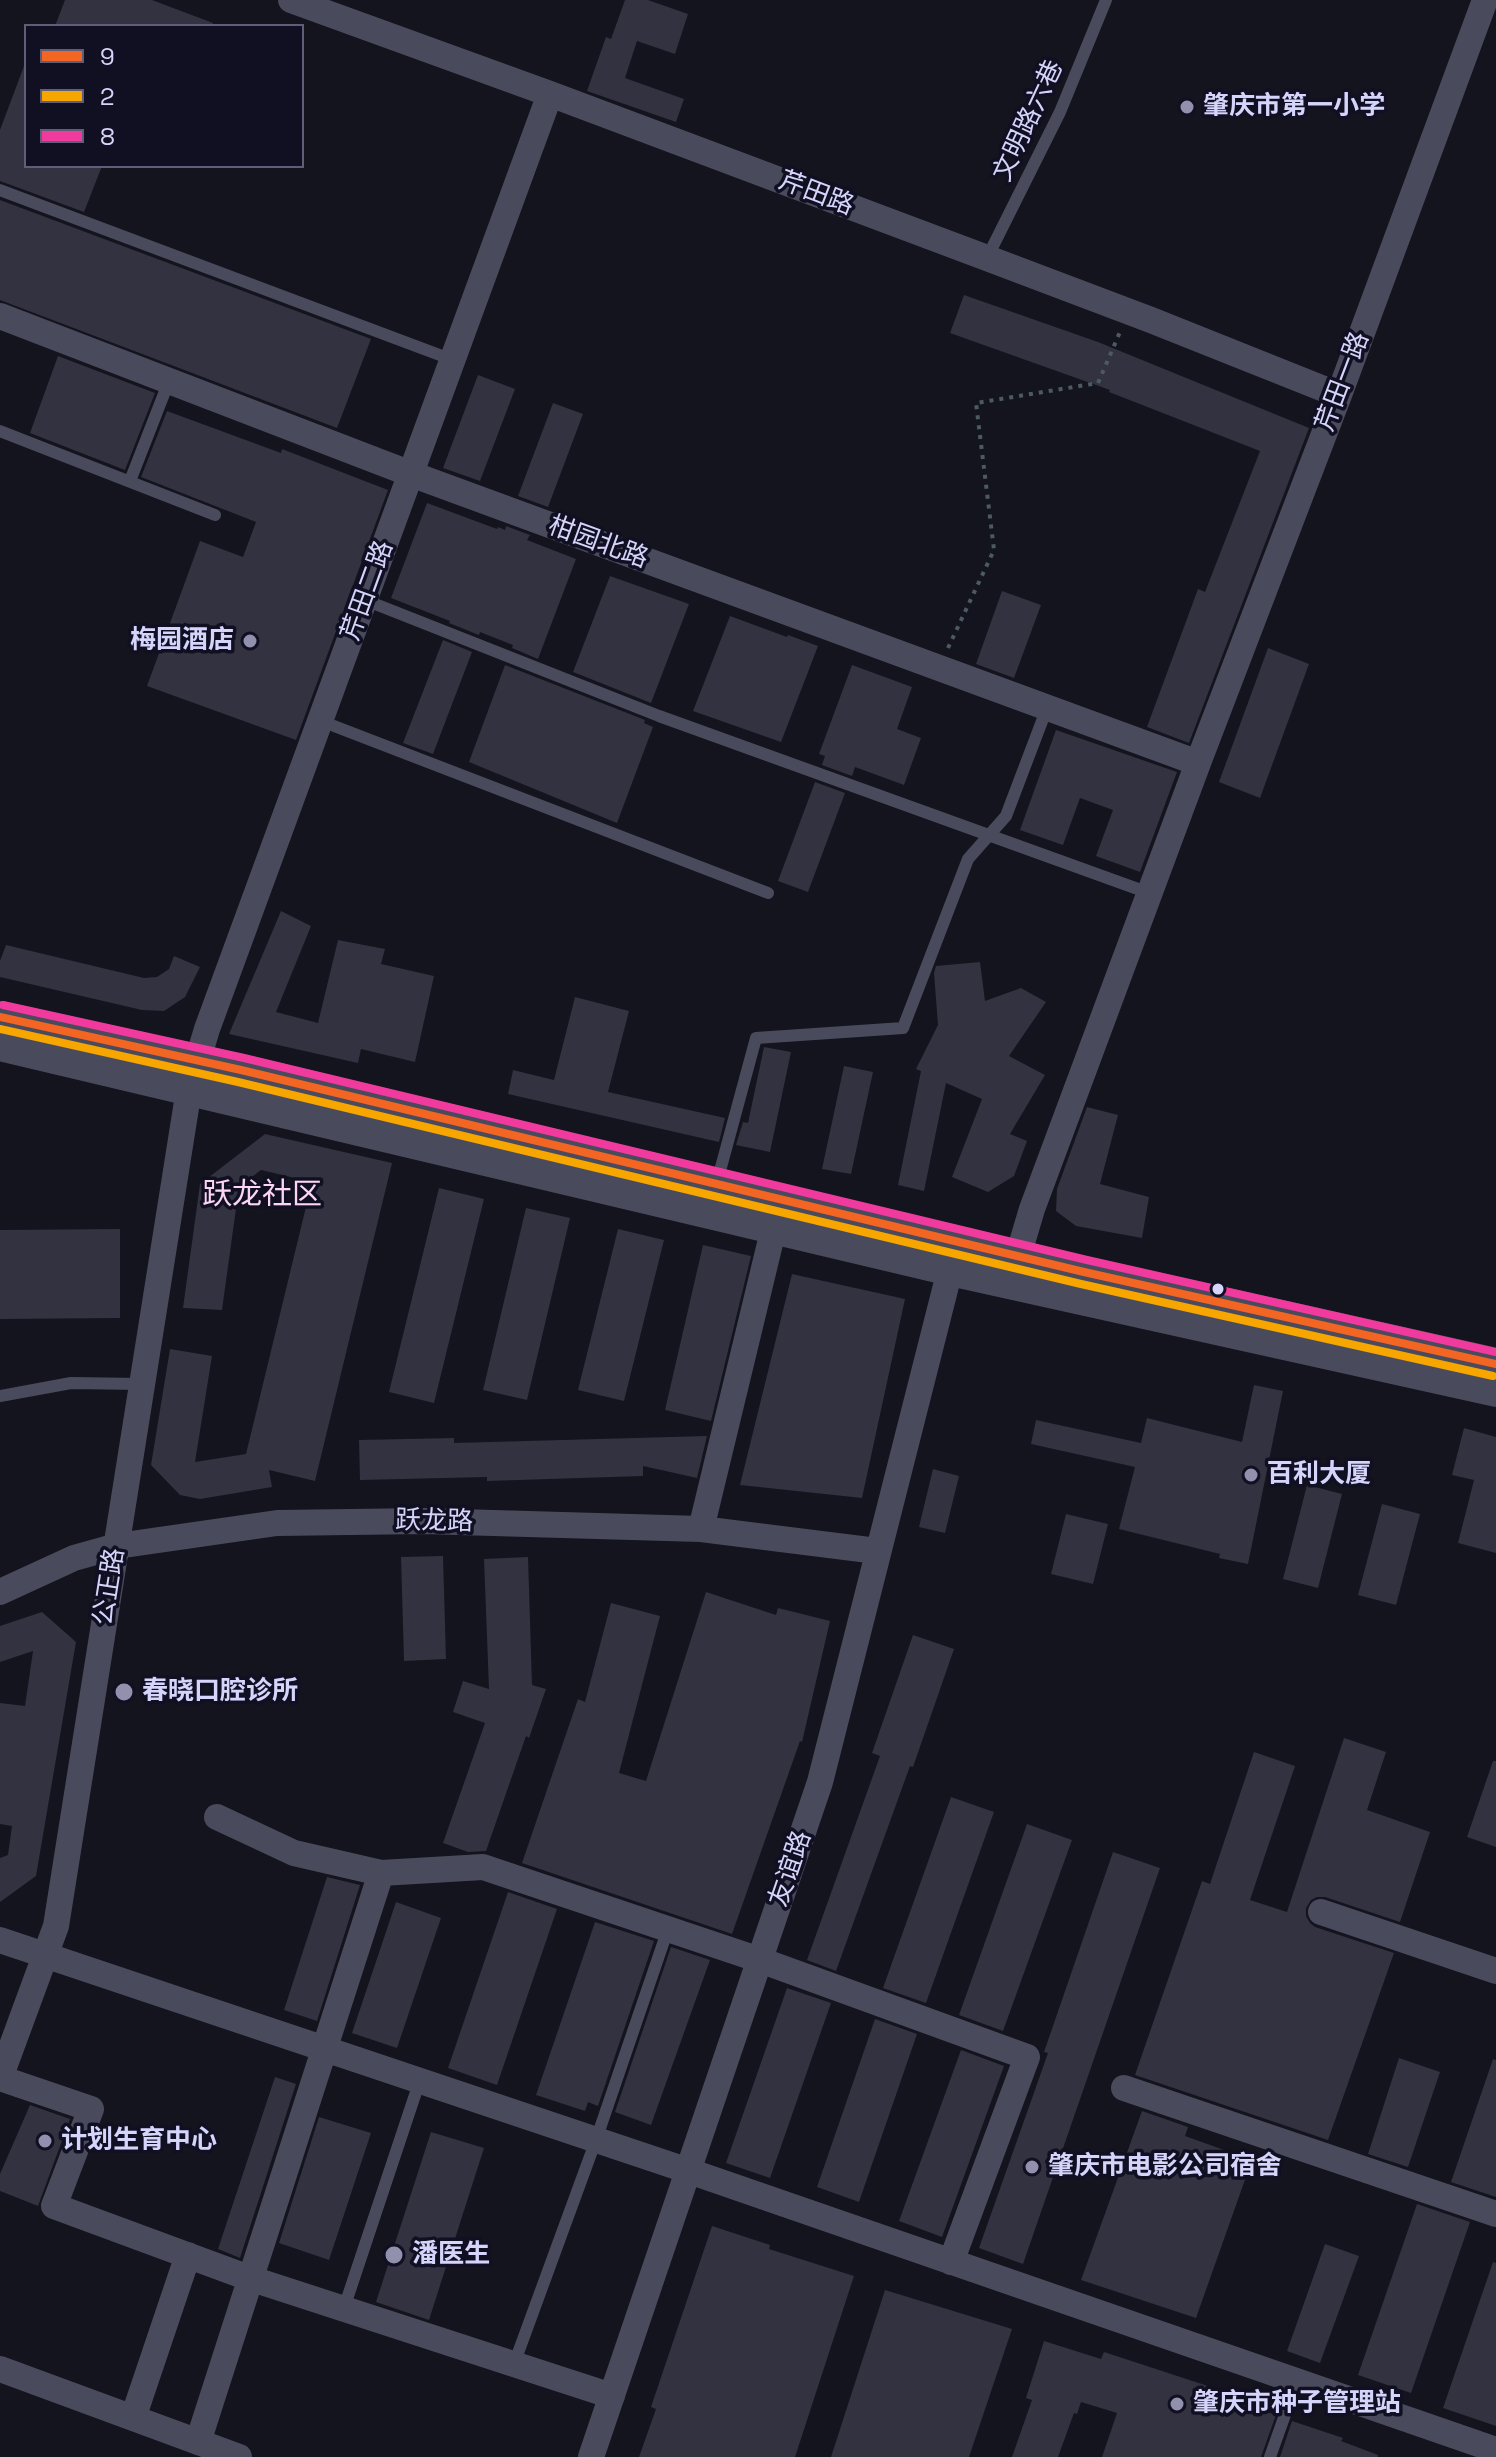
<!DOCTYPE html>
<html>
<head>
<meta charset="utf-8">
<style>
  body { margin:0 }
  #map { position:relative; width:1496px; height:2457px; overflow:hidden; background:#14141e; font-family:"Space Grotesk",sans-serif }
  canvas { display:block }
  .legend { position:absolute; left:24px; top:24px; width:280px; height:144px; box-sizing:border-box; background:#111022; border:2px solid #5f5e79; margin:0; padding:10px 14px; list-style:none; font-size:24px; color:#d5d4fb }
  .legend li { display:flex; align-items:center; gap:16px; height:40px }
  .legend b { width:40px; border:2px solid #5f5e79 }
</style>
</head>
<body>
<div id="map">
<canvas width="1496" height="2457"></canvas>
<ul class="legend">
<li><b style="height:10px;background:#f26522"></b>9</li>
<li><b style="height:10px;background:#f7a600"></b>2</li>
<li><b style="height:10px;background:#f13a9d"></b>8</li>
</ul>
</div>
<script>
const ctx = document.querySelector('canvas').getContext('2d');
ctx.lineJoin = 'round';
function paint(path, color) {
  ctx.fillStyle = color;
  ctx.fill(path, 'evenodd');
}
function toPath(rows) {
  const path = new Path2D();
  for (const r of rows) {
    path.moveTo(r[0], r[1]);
    for (let i = 2; i < r.length; i += 2) path.lineTo(r[i], r[i + 1]);
  }
  return path;
}
function stroke(path, color, width, dash) {
  ctx.strokeStyle = color;
  ctx.lineWidth = width;
  ctx.lineCap = dash ? 'butt' : 'round';
  ctx.setLineDash(dash || []);
  ctx.stroke(path);
}
function write(font, color, halo, rows, align = 'center') {
  ctx.font = font + ' "Space Grotesk","Noto Sans SC",sans-serif';
  ctx.lineWidth = 7;
  ctx.setLineDash([]);
  ctx.textBaseline = 'middle';
  ctx.strokeStyle = halo;
  ctx.fillStyle = color;
  for (const [text, x, y, turn = 0] of rows) {
    ctx.save();
    ctx.translate(x, y);
    ctx.rotate((+turn || 0) * Math.PI / 180);
    ctx.textAlign = isNaN(turn) ? turn : align;
    if (halo) ctx.strokeText(text, 0, 0);
    ctx.fillText(text, 0, 0);
    ctx.restore();
  }
}
const building = toPath([
  [65,0,152,0,213,23,212,26,55,26],
  [625,0,648,0,688,14,675,54,637,41,625,78,684,99,676,122,587,91,606,37,611,39],
  [24,66,26,66,26,166,102,166,84,212,0,181,0,130],
  [0,200,371,339,337,428,0,300],
  [964,295,1098,342,1309,428,1189,743,1147,727,1198,589,1205,592,1260,451,1109,392,1110,390,950,333],
  [58,356,155,393,125,470,30,433],
  [478,375,515,389,480,481,443,468],
  [553,403,583,414,548,507,518,496],
  [167,411,281,453,282,449,388,490,296,740,147,686,200,541,243,557,256,522,141,477],
  [427,503,497,529,498,527,505,530,506,526,530,535,527,540,576,559,538,659,512,648,513,645,480,632,479,635,449,623,450,621,391,598],
  [610,576,689,604,651,703,573,672],
  [1002,591,1041,605,1014,678,976,664],
  [730,616,787,637,788,635,818,646,781,742,693,711],
  [443,640,472,652,433,754,403,743],
  [1268,648,1309,664,1260,798,1219,782],
  [505,665,645,720,644,723,653,727,617,823,469,762],
  [852,665,912,687,897,729,921,738,904,785,855,767,852,776,822,765,825,756,819,754],
  [1056,730,1177,772,1140,872,1096,856,1113,810,1080,798,1063,845,1020,830],
  [815,782,845,793,808,892,778,881],
  [281,911,311,926,276,1012,318,1023,338,940,385,949,381,964,434,976,415,1062,361,1049,358,1063,229,1034],
  [6,945,144,978,157,977,169,969,174,956,200,967,185,997,164,1011,142,1010,0,977,0,961],
  [980,962,985,1001,1021,988,1046,1002,1009,1056,1045,1075,1010,1134,1027,1141,1014,1176,988,1192,952,1177,982,1099,946,1083,924,1191,898,1185,921,1071,916,1069,938,1025,934,973,936,966],
  [575,997,629,1011,608,1092,725,1118,719,1142,508,1094,513,1070,554,1080],
  [764,1047,791,1052,770,1152,736,1145,743,1122,748,1123],
  [844,1066,873,1072,851,1174,822,1169],
  [1087,1107,1118,1115,1100,1184,1149,1197,1142,1238,1076,1226,1056,1211,1057,1189],
  [265,1134,392,1163,315,1481,269,1470,272,1487,200,1499,180,1495,151,1465,170,1349,212,1356,195,1462,246,1454,312,1182,261,1170,239,1187,222,1310,183,1308,200,1184],
  [439,1188,484,1199,434,1403,389,1392],
  [526,1208,570,1218,527,1400,483,1390],
  [120,1229,120,1318,0,1319,0,1230],
  [618,1229,664,1240,624,1401,578,1390],
  [703,1245,751,1256,711,1421,665,1410],
  [792,1274,905,1299,862,1498,740,1485],
  [1254,1385,1283,1391,1248,1564,1219,1558,1220,1554,1119,1529,1135,1467,1031,1444,1036,1420,1141,1443,1147,1418,1242,1442],
  [1464,1428,1496,1437,1496,1553,1458,1543,1474,1480,1452,1475],
  [707,1436,697,1478,643,1466,643,1476,487,1481,487,1477,360,1480,359,1440,454,1438,454,1443],
  [933,1469,959,1476,945,1533,919,1527],
  [1307,1485,1342,1494,1318,1588,1283,1579],
  [1382,1504,1420,1514,1396,1605,1358,1595],
  [1066,1514,1108,1524,1093,1584,1051,1574],
  [443,1556,446,1659,404,1661,401,1557],
  [528,1557,532,1685,546,1689,529,1738,526,1736,486,1851,468,1852,443,1843,485,1723,453,1712,463,1681,489,1689,484,1559],
  [706,1592,776,1615,778,1608,830,1621,802,1742,800,1741,732,1934,522,1863,578,1699,585,1702,611,1603,660,1616,619,1773,646,1781],
  [42,1612,76,1642,36,1876,0,1902,0,1858,8,1855,12,1826,0,1824,0,1703,25,1706,33,1651,0,1662,0,1626],
  [913,1635,954,1649,913,1767,910,1766,836,1971,807,1960,880,1756,872,1753],
  [1344,1738,1386,1752,1367,1810,1430,1832,1400,1922,1325,1897,1317,1897,1311,1900,1306,1908,1306,1916,1310,1923,1315,1927,1394,1953,1328,2140,1135,2075,1202,1881,1210,1884,1254,1752,1295,1766,1250,1900,1287,1912],
  [1493,1761,1496,1761,1496,1847,1467,1837],
  [951,1797,994,1812,926,2003,883,1988],
  [1027,1824,1072,1840,1003,2031,959,2015],
  [1113,1852,1160,1868,1023,2264,979,2248,1048,2053,1044,2052],
  [327,1877,360,1885,317,2021,284,2010],
  [508,1892,557,1909,497,2085,448,2068],
  [396,1902,441,1918,397,2048,352,2033],
  [595,1922,654,1941,598,2106,588,2102,585,2111,536,2095],
  [671,1947,710,1960,651,2125,615,2112],
  [787,1988,831,2003,770,2178,726,2163],
  [875,2019,917,2034,859,2202,817,2187],
  [961,2050,1004,2066,942,2237,899,2221],
  [1399,2058,1440,2072,1408,2167,1368,2154],
  [1493,2059,1496,2060,1496,2197,1451,2182],
  [275,2077,296,2084,240,2258,218,2249],
  [30,2105,70,2119,38,2206,0,2191,0,2174],
  [1142,2111,1188,2127,1185,2136,1252,2160,1196,2318,1081,2280],
  [319,2117,371,2133,329,2260,279,2243],
  [431,2132,484,2148,429,2320,376,2302],
  [1417,2204,1470,2222,1411,2393,1358,2375],
  [712,2226,770,2245,769,2249,854,2276,795,2457,639,2457,656,2409,651,2407],
  [1325,2244,1359,2256,1320,2363,1287,2351],
  [1493,2262,1496,2263,1496,2426,1443,2408],
  [885,2290,1012,2329,969,2457,831,2457],
  [1044,2341,1101,2359,1104,2352,1269,2406,1267,2412,1276,2415,1261,2457,1102,2457,1117,2413,1081,2402,1077,2414,1074,2413,1058,2457,1012,2457,1032,2400,1026,2398],
  [1292,2421,1343,2438,1341,2441,1378,2455,1378,2457,1280,2457]
]);
const path = toPath([
  [948,648,994,550,976,403,1098,383,1120,332]
]);
const service = toPath([
  [0,190,453,360],
  [987,258,1060,112,1106,0],
  [0,431,215,515],
  [130,481,169,381],
  [365,600,659,716,1149,893],
  [321,721,768,893],
  [717,1182,756,1038,903,1028,968,859,1006,816,1047,708],
  [0,1396,71,1383,142,1384],
  [344,2308,420,2080],
  [514,2364,596,2140,668,1929],
  [1270,2457,1297,2381]
]);
const minor = toPath([
  [291,0,550,94,987,258,1151,320,1339,395],
  [0,316,411,474,1198,763],
  [1018,1256,1032,1209,1198,763,1339,395,1485,0],
  [701,1529,774,1227],
  [0,1592,74,1558,117,1546,277,1523,424,1521,701,1529,877,1551],
  [217,1817,294,1853,381,1873,483,1867,760,1960,1027,2057,951,2262],
  [1321,1912,1496,1971],
  [0,1940,689,2171,1496,2450],
  [0,2078,56,1926,189,1089,207,1029,550,94],
  [0,2078,91,2109,54,2206,249,2278,612,2396],
  [1124,2088,1496,2214],
  [0,2369,239,2457],
  [133,2418,188,2255],
  [198,2442,381,1873],
  [591,2457,820,1782,950,1270]
]);
const tertiary = toPath([
  [0,1017,241,1070,1084,1272,1496,1364],
  [0,1045,950,1270,1496,1391]
]);
const bus1 = toPath([
  [0,1017,241,1070,1084,1272,1496,1364]
]);
const bus2 = toPath([
  [0,1029,238,1082,1081,1284,1493,1376]
]);
const bus3 = toPath([
  [3,1005,244,1058,1087,1260,1496,1352]
]);
const markers = [
  [1187,107,8,"#9191ae"],
  [250,641,8,"#9191ae"],
  [1218,1289,7,"#d5d4fb"],
  [1251,1475,8,"#9191ae"],
  [124,1692,10,"#9191ae"],
  [45,2141,8,"#9191ae"],
  [1032,2167,8,"#9191ae"],
  [394,2255,10,"#9191ae"],
  [1177,2404,8,"#9191ae"]
];
const poiNames = [
  ["肇庆市第一小学",1203,107],
  ["梅园酒店",234,641,"right"],
  ["百利大厦",1267,1475],
  ["春晓口腔诊所",142,1692],
  ["计划生育中心",61,2141],
  ["肇庆市电影公司宿舍",1048,2167],
  ["潘医生",412,2255],
  ["肇庆市种子管理站",1193,2404]
];
const streetNames = [
  ["文明路六巷",1029,121,-65],
  ["芹田路",816,194,21],
  ["芹田一路",1343,382,-69],
  ["柑园北路",598,543,20],
  ["芹田二路",368,591,-70],
  ["跃龙路",434,1522,1],
  ["公正路",110,1587,-81],
  ["友谊路",791,1869,-71]
];
const quarterNames = [
  ["跃龙社区",262,1196]
];
paint(building, '#323240');
stroke(path, '#4b5a63', 4, [4, 6]);
stroke(service, '#4a4a5d', 12);
stroke(minor, '#4a4a5d', 26);
stroke(tertiary, '#4a4a5d', 32);
stroke(bus1, '#f26522', 8);
stroke(bus2, '#f7a600', 8);
stroke(bus3, '#f13a9d', 8);
for (const [x, y, r, color] of markers) {
  const dot = new Path2D();
  dot.arc(x, y, r, 0, 2 * Math.PI);
  ctx.fillStyle = color;
  ctx.fill(dot);
  stroke(dot, '#111022', 3);
}
write('bold 26px', '#d5d4fb', '#111022', poiNames, 'left');
write('26px', '#d5d4fb', '#111022', streetNames);
write('30px', '#fbd6f2', '#111022', quarterNames);
</script>
</body>
</html>
